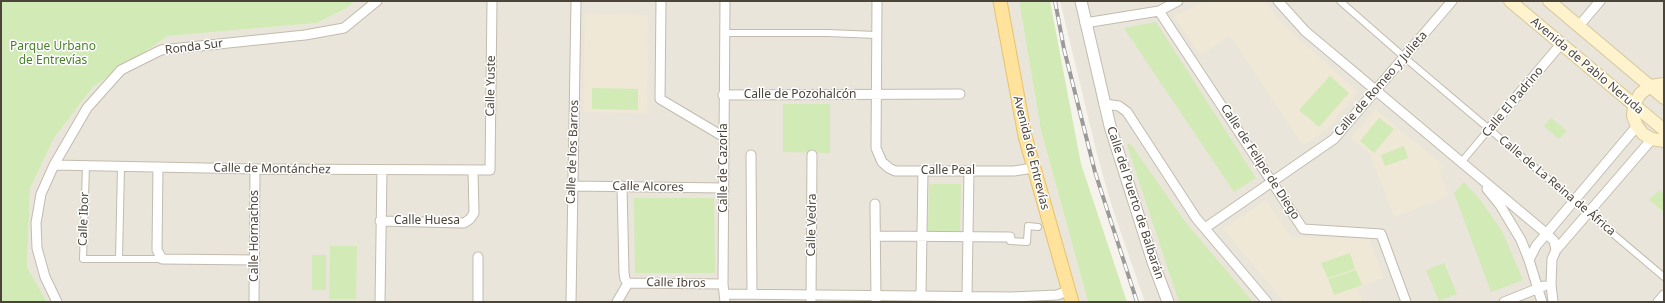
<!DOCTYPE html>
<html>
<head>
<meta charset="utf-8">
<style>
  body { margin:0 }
  #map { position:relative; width:1665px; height:303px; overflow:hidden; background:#f6f3ec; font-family:"Noto Sans",sans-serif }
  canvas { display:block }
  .frame { position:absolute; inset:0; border:2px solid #4b4439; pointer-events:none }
</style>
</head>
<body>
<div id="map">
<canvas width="1665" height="303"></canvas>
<div class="frame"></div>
</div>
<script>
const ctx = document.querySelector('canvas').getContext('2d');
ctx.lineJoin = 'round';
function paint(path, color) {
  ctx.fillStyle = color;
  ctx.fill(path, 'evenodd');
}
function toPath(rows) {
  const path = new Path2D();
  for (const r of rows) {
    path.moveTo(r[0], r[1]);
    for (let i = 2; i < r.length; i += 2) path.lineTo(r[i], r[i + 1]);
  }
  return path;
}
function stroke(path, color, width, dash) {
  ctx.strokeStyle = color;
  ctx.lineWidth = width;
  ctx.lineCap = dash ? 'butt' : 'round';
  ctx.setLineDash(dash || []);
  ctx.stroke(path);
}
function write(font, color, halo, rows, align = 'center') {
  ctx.font = font + ' "Noto Sans",sans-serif';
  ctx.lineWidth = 3;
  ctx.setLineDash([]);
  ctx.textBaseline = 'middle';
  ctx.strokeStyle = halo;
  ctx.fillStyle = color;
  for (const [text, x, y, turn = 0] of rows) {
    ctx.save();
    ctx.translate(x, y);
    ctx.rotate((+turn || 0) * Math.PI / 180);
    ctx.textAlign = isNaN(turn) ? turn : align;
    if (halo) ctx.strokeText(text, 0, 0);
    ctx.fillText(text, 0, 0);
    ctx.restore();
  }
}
const residential = toPath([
  [355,1,1019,1,1041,131,1088,302,47,302,27,267,30,189,54,138,93,87,168,36,317,23,345,9],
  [1060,1,1664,1,1664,302,1145,302,1112,207,1097,154]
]);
const education = toPath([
  [1205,1,1265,1,1282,24,1358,92,1327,129,1303,146,1230,36,1200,56,1174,17],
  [585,14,648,15,647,113,584,112],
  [1375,109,1444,166,1440,171,1449,196,1394,217,1370,154,1351,138],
  [1266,200,1291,237,1369,239,1384,278,1358,288,1363,302,1284,302,1223,229]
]);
const green = toPath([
  [1,1,355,1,345,9,317,23,168,36,93,87,54,138,30,189,27,267,47,302,1,302],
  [1019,1,1050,1,1081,164,1127,302,1088,302,1041,131],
  [1156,22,1256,178,1234,192,1124,28],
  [1330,76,1349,93,1319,127,1299,110],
  [592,88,638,89,638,110,592,109],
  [783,104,830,104,830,153,783,152],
  [1379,118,1394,129,1374,153,1360,141],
  [1551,118,1567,131,1559,139,1544,126],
  [1130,143,1186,223,1253,302,1179,302,1127,145],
  [1404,146,1408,158,1385,166,1381,155],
  [1464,182,1481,201,1502,231,1523,280,1491,292,1454,193],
  [929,184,961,184,960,232,928,231],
  [1659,190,1664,194,1664,212,1649,200],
  [634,198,714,198,715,273,635,273],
  [330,246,357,246,356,299,329,299],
  [1350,253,1355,269,1328,278,1321,263],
  [312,255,326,255,326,290,312,290],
  [1444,263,1457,294,1439,301,1426,270],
  [1356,270,1362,285,1334,295,1328,279]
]);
const pedestrian = toPath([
  [1340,1,1404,57,1664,277],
  [725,33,828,33,876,35],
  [1464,159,1490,128],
  [86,166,83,259,162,259],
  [1010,241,1027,242,1028,226,1038,227],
  [119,259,121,167]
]);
const minor = toPath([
  [661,1,660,99,724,137],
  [877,1,876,148,882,162,889,168,895,171,1014,171,1033,168],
  [1278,1,1305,31,1547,234,1554,241,1556,250],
  [1159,11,1303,229,1381,234,1406,302],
  [1085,23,1159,11,1178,1],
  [1578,27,1600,1],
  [723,95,960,94],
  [1104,104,1119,106,1127,112,1196,218,1267,302],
  [1490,128,1561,44],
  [751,155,752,294],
  [54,165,255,169,490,170,492,1],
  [158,167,157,250,162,259,255,260],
  [572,186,724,188],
  [622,186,624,273,625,279,628,283],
  [1487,189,1500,205,1521,240,1529,260,1542,302],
  [875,204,876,302],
  [380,221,464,223,470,219,474,213,473,170],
  [1205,228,1334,139,1452,1],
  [875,236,1010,237],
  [1529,260,1536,246,1637,126],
  [628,283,723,284],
  [725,294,1011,297,1057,295,1068,291],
  [921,296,923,171],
  [967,296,969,171],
  [57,302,45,277,37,248,36,223,41,194,54,165,87,108,121,70,161,50,305,35,344,28,377,1],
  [254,302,255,169],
  [380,302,382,170],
  [478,302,478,257],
  [571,302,576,1],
  [617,302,628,283],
  [725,302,723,284,725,1],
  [811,302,812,155],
  [1504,302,1544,286],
  [1553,302,1551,284,1552,259,1556,250,1652,139],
  [1658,302,1664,295]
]);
const tertiary = toPath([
  [1081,1,1110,126,1153,262,1168,302]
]);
const secondary = toPath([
  [1510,1,1664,130],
  [1549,1,1664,98],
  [1664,84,1650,86,1640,94,1634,105,1633,116,1637,126,1643,134,1652,139,1664,141]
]);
const primary = toPath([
  [1000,1,1025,136,1072,302]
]);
const rail = toPath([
  [1055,1,1064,49,1095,172,1137,302]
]);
const parkNames = [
  ["Parque Urbano",53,47],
  ["de Entrevías",53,61]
];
const streetNames = [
  ["Ronda Sur",194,47,-7],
  ["Avenida de Pablo Neruda",1587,66,40],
  ["Calle de Romeo y Julieta",1381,84,-49],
  ["Calle Yuste",491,86,-89],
  ["Calle de Pozohalcón",800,95],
  ["Calle El Padrino",1513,102,-50],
  ["Calle de los Barros",573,152,-88],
  ["Avenida de Entrevías",1031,153,76],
  ["Calle de Felipe de Diego",1260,162,57],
  ["Calle de Cazorla",724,168,-90],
  ["Calle de Montánchez",272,169,1],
  ["Calle Peal",948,171],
  ["Calle de La Reina de África",1557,186,40],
  ["Calle Alcores",648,187,1],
  ["Calle del Puerto de Balbarán",1135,203,72],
  ["Calle Ibor",84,219,-88],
  ["Calle Huesa",427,221],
  ["Calle Vedra",812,225,-89],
  ["Calle Hornachos",255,236,-90],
  ["Calle Ibros",676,283,1]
];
paint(residential, '#eae5da');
paint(education, '#efe8d6');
paint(green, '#d2eab5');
stroke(pedestrian, '#c2bbae', 8);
stroke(minor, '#c2bbae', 11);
stroke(tertiary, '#c2bbae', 13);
stroke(secondary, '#d6c79b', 14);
stroke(primary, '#e6c16a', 15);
stroke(pedestrian, '#fff', 6);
stroke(minor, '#fff', 9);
stroke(tertiary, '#fff', 11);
stroke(secondary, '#fff3cd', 12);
stroke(primary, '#ffe39c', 13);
stroke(rail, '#9a9a9a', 4);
stroke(rail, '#fff', 2.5, [8]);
write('12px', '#4a7f2a', '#fff', parkNames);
write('12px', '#4b4439', '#fff', streetNames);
</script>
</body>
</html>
